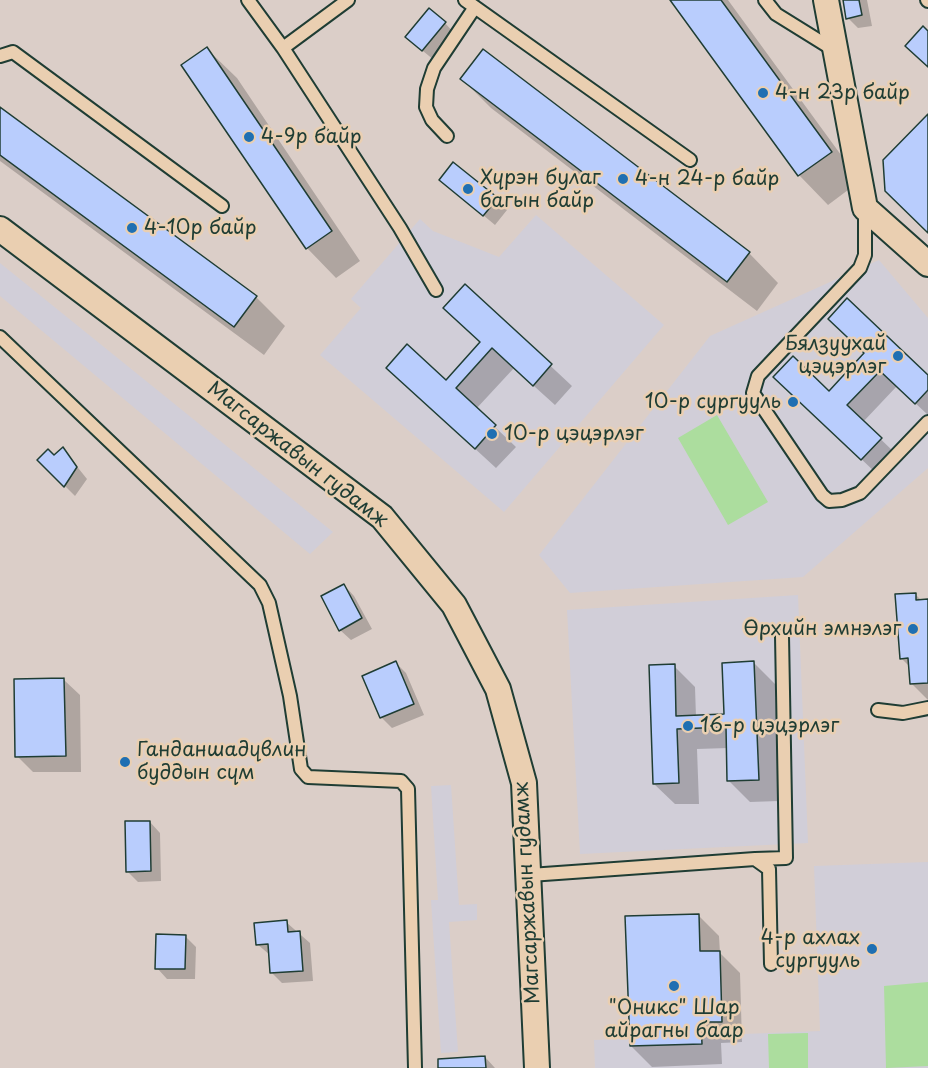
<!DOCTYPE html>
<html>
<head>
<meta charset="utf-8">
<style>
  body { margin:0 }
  canvas { display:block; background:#dbcec8 }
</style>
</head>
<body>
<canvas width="928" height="1068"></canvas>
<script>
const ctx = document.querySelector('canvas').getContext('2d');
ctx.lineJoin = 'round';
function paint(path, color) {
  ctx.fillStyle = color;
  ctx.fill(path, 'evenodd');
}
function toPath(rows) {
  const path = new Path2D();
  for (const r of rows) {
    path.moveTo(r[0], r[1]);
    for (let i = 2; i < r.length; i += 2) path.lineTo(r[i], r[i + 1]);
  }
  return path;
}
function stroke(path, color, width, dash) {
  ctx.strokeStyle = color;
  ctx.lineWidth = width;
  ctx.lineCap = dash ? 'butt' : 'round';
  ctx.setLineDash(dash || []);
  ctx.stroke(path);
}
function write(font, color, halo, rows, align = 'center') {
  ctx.font = font + ' "Playpen Sans",sans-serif';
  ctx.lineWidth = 5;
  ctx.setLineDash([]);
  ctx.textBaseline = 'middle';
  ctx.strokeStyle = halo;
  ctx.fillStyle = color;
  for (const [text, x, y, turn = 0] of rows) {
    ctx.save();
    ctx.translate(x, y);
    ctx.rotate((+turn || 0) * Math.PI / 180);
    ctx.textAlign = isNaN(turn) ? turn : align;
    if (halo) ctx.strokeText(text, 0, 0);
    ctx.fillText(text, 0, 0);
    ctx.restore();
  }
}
const built = toPath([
  [536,215,664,325,504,512,320,355,361,308,351,299,420,219,433,231,499,257],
  [879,260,928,318,928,468,803,577,570,593,539,555,710,336],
  [0,263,333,532,310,554,0,296],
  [798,595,808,843,580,854,567,610],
  [451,785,459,905,477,904,477,920,449,922,458,1052,441,1053,431,900,438,900,431,786],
  [928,862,928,1068,595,1068,594,1040,820,1031,814,866]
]);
const green = toPath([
  [717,415,768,502,728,525,678,438],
  [928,982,928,1066,886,1068,884,986],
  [808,1033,808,1068,769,1068,768,1034]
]);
const shadow = toPath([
  [672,0,728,0,860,181,828,205,799,175],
  [845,0,867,0,872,26,858,28,848,18],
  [445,23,455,34,434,60,418,47],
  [207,49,237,78,360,261,336,278,307,248,183,65],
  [483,51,749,253,778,283,757,311,491,108,462,79],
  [0,109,256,297,285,326,264,355,0,161],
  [441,180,497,199,507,210,495,225],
  [465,286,572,386,555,405,514,368,476,409,516,447,496,468,409,388,446,382,481,343,445,308],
  [866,354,928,377,928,415,897,386,863,422,897,455,878,475,791,392,829,393],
  [63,449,87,479,75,496,39,460,54,458],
  [344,585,354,596,372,629,351,640,340,630],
  [915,594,922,601,928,601,928,700,912,684,910,667,901,658],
  [396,663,406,673,424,715,392,728,382,718,364,676],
  [754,663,775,684,779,801,750,802,729,781,728,748,697,749,699,804,675,804,654,784,674,666,695,687,696,717,726,716],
  [64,680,80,695,81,772,33,772,17,756],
  [150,822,160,833,161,881,138,882,127,871],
  [698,915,719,936,720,953,740,973,742,1042,721,1043,722,1064,652,1067,631,1046],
  [286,922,310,943,313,981,282,983,272,973,270,955,257,944],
  [185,936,196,947,195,979,167,979,157,968],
  [485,1057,495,1068,440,1068]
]);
const building = toPath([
  [670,0,721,0,832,152,798,176,670,0],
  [843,0,859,0,862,15,846,19,843,0],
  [429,8,446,22,422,51,405,37,429,8],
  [923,26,928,31,928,67,905,46,923,26],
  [207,47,332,231,306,249,181,65,207,47],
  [483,49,750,252,727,282,460,79,483,49],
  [0,107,257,296,234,327,0,155,0,107],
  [928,114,928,233,885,191,883,160,928,114],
  [453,162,498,198,483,216,439,180,453,162],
  [465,284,552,364,533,386,492,348,456,388,496,425,475,449,386,368,407,344,446,380,480,342,443,308,465,284],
  [847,298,928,375,928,390,915,404,880,371,847,405,882,438,861,460,773,377,793,356,829,391,864,353,828,319,847,298],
  [63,447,77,467,64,487,37,460,48,449,54,455,63,447],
  [344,584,362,618,339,631,321,596,344,584],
  [916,593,916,600,928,599,928,683,910,684,908,658,900,659,895,594,916,593],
  [396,661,414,704,380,718,362,676,396,661],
  [754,661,759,780,727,781,726,727,677,729,679,783,653,784,649,665,675,664,676,716,724,714,722,663,754,661],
  [64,678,66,756,15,757,14,679,64,678],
  [125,821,150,821,151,871,126,872,125,821],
  [699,914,700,951,720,951,722,1022,701,1022,702,1044,630,1046,625,916,699,914],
  [287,920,288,932,300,931,303,971,270,973,268,944,256,945,254,923,287,920],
  [156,934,186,935,185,969,155,969,156,934],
  [485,1056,486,1068,438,1068,438,1059,485,1056]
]);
const service = toPath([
  [248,0,283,48],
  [348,0,283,48,400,228,436,290],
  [465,0,690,160],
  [765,0,776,14,834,50],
  [927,0,928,1],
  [0,56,13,52,222,206],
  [447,136,432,120,426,107,427,89,434,68,475,7],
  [865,209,865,255,860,268,758,376,753,393,822,495,829,501,842,500,860,493,928,422],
  [0,337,260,585,269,603,290,696,301,769,308,777,401,781,408,789,415,1068],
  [878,710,903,713,928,708],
  [755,859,786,858,782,636],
  [530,875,755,859,769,869,771,964]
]);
const minor = toPath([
  [826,0,865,208,928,264],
  [0,229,382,517,454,605,498,689,524,783,537,1068]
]);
const markers = [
  [763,93,6,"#1f6fb2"],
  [249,137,6,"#1f6fb2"],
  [623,179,6,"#1f6fb2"],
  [468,189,6,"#1f6fb2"],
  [132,228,6,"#1f6fb2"],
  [898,356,6,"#1f6fb2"],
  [793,402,6,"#1f6fb2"],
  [492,434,6,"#1f6fb2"],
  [913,629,6,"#1f6fb2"],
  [688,726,6,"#1f6fb2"],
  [125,762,6,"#1f6fb2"],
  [872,949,6,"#1f6fb2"],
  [674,986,6,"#1f6fb2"]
];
const poiNames = [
  ["4-н 23р байр",775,93],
  ["4-9р байр",261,137],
  ["Хүрэн булаг",480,178],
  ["багын байр",480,201],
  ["4-н 24-р байр",635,179],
  ["4-10р байр",144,228],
  ["Бялзуухай",886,344,"right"],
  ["цэцэрлэг",886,367,"right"],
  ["10-р сургууль",781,402,"right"],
  ["10-р цэцэрлэг",504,434],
  ["Өрхийн эмнэлэг",901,629,"right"],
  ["16-р цэцэрлэг",700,726],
  ["Ганданшадүвлин",137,750],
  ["буддын сүм",137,773],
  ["4-р ахлах",860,938,"right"],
  ["сургууль",860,961,"right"],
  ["\"Оникс\" Шар",674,1008,"center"],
  ["айрагны баар",674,1031,"center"]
];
const streetNames = [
  ["Магсаржавын гудамж",297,455,38],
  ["Магсаржавын гудамж",528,893,-93]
];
paint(built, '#d1ced8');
paint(green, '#acdd9e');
paint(shadow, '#0003');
paint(building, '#b9cdfd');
stroke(building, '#1f3d34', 1.5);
stroke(service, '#1f3d34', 16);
stroke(minor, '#1f3d34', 28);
stroke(service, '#eacfb1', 12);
stroke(minor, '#eacfb1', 24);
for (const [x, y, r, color] of markers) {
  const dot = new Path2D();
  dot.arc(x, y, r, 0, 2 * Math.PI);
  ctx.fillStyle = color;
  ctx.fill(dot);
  stroke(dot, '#eacfb1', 2);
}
write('20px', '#1f3d34', '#eacfb1', poiNames, 'left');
write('20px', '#1f3d34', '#eacfb1', streetNames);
</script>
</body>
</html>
